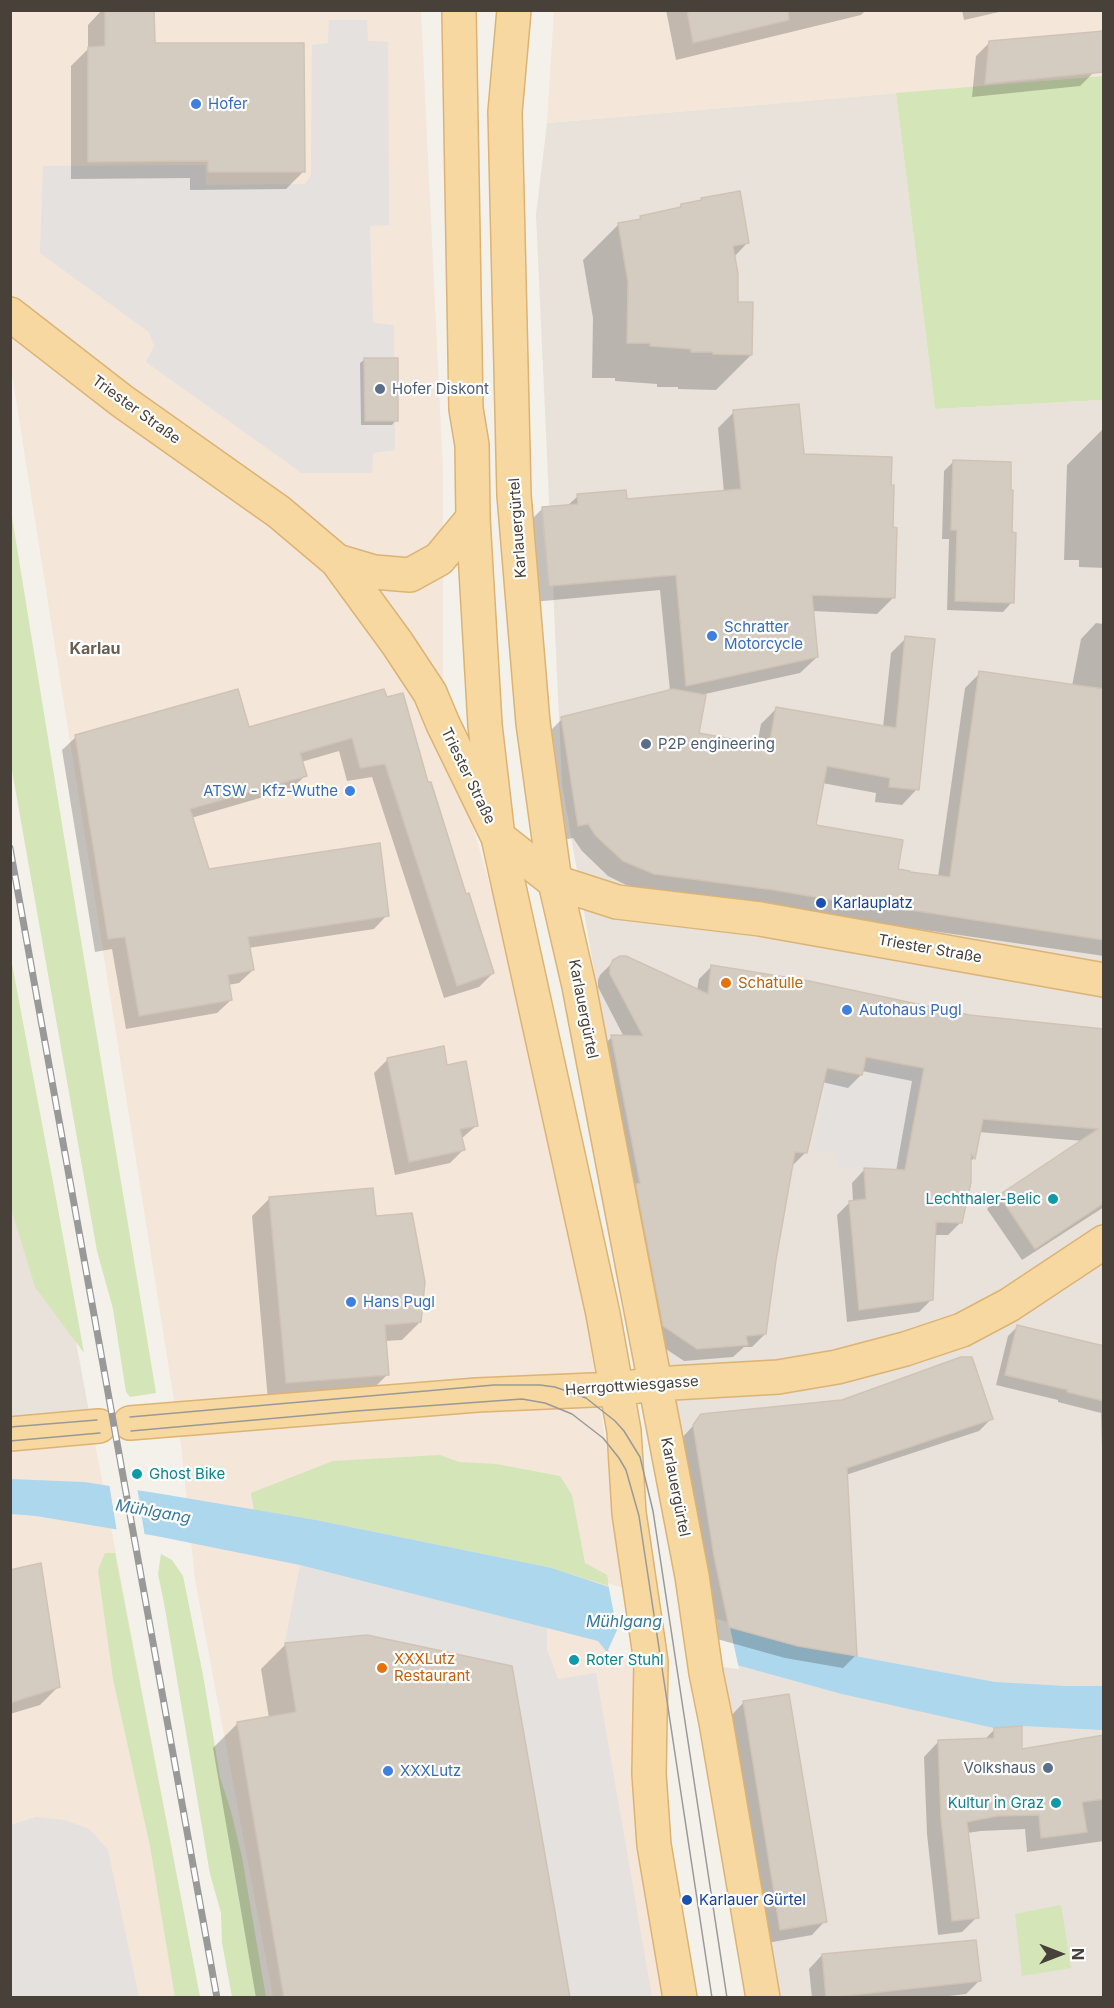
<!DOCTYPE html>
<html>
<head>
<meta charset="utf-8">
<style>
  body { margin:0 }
  #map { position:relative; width:1114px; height:2008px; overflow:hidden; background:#f4f1eb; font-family:Inter,sans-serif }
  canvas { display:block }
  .frame { position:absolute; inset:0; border:12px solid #484139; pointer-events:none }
  .north { position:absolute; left:1030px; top:1924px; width:60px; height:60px; -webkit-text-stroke:4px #fff; paint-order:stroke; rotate:90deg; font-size:16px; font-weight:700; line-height:24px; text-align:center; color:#484139 }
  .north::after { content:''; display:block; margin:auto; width:21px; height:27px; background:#484139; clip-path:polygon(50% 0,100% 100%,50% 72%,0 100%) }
</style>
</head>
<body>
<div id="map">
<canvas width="1114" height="2008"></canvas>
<div class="frame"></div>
<div class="north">N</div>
</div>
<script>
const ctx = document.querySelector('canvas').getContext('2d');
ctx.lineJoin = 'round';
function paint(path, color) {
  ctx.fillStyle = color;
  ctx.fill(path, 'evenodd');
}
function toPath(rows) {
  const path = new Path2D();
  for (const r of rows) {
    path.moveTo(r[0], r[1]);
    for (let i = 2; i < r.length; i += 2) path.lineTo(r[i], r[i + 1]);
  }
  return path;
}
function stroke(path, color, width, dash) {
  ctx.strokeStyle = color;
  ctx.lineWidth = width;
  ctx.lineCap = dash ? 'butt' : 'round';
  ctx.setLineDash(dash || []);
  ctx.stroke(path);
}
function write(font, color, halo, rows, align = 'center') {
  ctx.font = font + ' Inter,sans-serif';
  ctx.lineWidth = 4.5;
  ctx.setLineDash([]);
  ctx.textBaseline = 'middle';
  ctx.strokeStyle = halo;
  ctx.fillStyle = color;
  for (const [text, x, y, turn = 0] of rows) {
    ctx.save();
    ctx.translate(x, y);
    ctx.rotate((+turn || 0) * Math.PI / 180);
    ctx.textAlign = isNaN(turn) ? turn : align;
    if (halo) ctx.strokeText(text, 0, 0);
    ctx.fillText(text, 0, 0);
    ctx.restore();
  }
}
const residential = toPath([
  [896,93,935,409,1103,400,1103,1997,771,1997,562,784,536,215,547,123],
  [10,1194,49,1198,91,1422,11,1431]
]);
const commercial = toPath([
  [10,11,421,11,443,472,443,724,531,1026,587,1323,635,1633,683,1997,273,1997,195,1580,181,1445,11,368],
  [554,11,1103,11,1103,76,547,123],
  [91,1422,200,1997,11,1997,10,1431]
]);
const green = toPath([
  [1103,76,1103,400,935,409,896,93],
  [11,511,77,916,156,1393,130,1397,126,1392,113,1309,97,1251,11,765],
  [10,953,56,1198,84,1353,35,1287,11,1208],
  [440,1455,459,1462,496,1464,560,1476,572,1495,585,1563,607,1575,609,1586,552,1568,316,1520,254,1510,251,1493,333,1461],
  [105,1553,115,1553,200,1997,175,1997,150,1846,113,1679,98,1570],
  [161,1554,172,1560,183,1576,203,1675,220,1777,231,1811,242,1857,266,1997,232,1997,222,1943,221,1913,210,1874,164,1603,158,1574],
  [1061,1905,1071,1968,1022,1976,1015,1914]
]);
const parking = toPath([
  [329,20,367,20,368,41,388,42,389,225,370,226,373,323,394,325,395,450,373,453,372,473,302,473,146,362,154,346,149,332,40,253,43,166,205,165,206,185,305,184,311,175,312,45,328,43],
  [868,1062,923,1070,904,1168,839,1167,835,1154,813,1150,828,1077,863,1082],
  [300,1565,547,1628,547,1650,558,1679,596,1673,652,1997,570,1997,512,1666,367,1635,285,1643],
  [36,1817,64,1820,89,1829,108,1850,139,1997,11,1997,11,1825]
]);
const water = toPath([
  [10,1479,84,1482,162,1494,316,1520,552,1568,729,1627,789,1644,828,1651,995,1682,1065,1686,1103,1686,1103,1730,1022,1726,994,1728,842,1694,737,1665,606,1651,598,1641,300,1565,156,1536,36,1516,11,1514]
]);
const pier = toPath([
  [109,1483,137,1487,145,1537,117,1532],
  [608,1583,729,1623,739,1669,611,1654,608,1650,617,1630]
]);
const shadow = toPath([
  [102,10,153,10,153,45,304,171,286,189,190,190,190,178,71,179,71,66,88,49,88,25],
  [666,10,866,10,861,15,676,60],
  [962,10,1008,10,964,20],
  [990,42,1094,72,1080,86,972,97,976,56],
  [702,200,747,243,734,257,736,304,751,355,716,390,678,389,678,387,657,387,657,384,615,381,615,378,592,378,593,318,583,260,619,224,637,222,641,217,678,209,681,205,699,202],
  [365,359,396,420,392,425,361,425,360,363],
  [734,412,803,456,893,598,877,614,812,611,817,657,800,673,705,694,697,734,757,745,761,724,777,708,883,727,891,653,906,638,917,789,902,805,875,802,876,793,822,783,814,827,896,870,938,877,965,688,980,673,1072,686,1081,639,1096,623,1104,624,1104,956,643,889,626,885,608,876,582,851,573,838,563,840,547,734,562,719,670,691,660,590,533,602,526,525,542,509,567,506,578,496,625,501,724,492,718,428],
  [1102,430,1104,430,1104,568,1079,567,1079,560,1064,560,1067,465],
  [953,462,1012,602,1003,612,947,610,949,539,942,539,944,471],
  [383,690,427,784,493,973,479,987,444,998,372,777,347,781,339,751,301,762,305,776,291,789,191,818,208,871,387,915,374,929,248,948,253,970,239,983,228,985,231,1000,217,1013,126,1029,112,949,95,952,62,750,76,737,248,728],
  [614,961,697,990,699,979,711,967,969,1016,1104,1031,1104,1207,1022,1260,987,1209,1000,1196,1083,1141,979,1132,974,1158,969,1163,961,1222,948,1235,934,1235,932,1299,919,1312,847,1322,837,1215,850,1202,853,1202,852,1183,864,1170,896,1171,912,1081,862,1071,861,1075,848,1088,822,1082,806,1152,793,1165,774,1259,765,1334,752,1347,744,1347,733,1357,684,1361,651,1339,599,1049,612,1037,624,1037,598,987,598,980,600,975],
  [388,1059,477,1125,461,1139,463,1150,450,1163,395,1175,374,1073],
  [270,1198,374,1217,420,1322,402,1340,385,1341,388,1374,370,1392,268,1401,252,1216],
  [1018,1326,1104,1347,1104,1520,1101,1413,1058,1402,1058,1400,996,1385,1008,1336],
  [702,1416,991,1419,979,1431,846,1475,856,1655,843,1668,785,1658,717,1639,681,1439],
  [10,1572,58,1687,40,1705,10,1714],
  [286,1644,569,1998,256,1998,213,1748,237,1724,269,1718,261,1669],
  [743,1703,825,1921,812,1935,767,1943,730,1717],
  [994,1730,1021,1751,1104,1737,1104,1841,1027,1852,1025,1829,981,1831,967,1833,977,1917,962,1932,938,1935,927,1834,924,1757,938,1742,984,1740],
  [822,1955,980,1980,966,1994,932,1998,812,1998,809,1969]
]);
const building = toPath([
  [105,10,154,10,155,43,304,43,305,172,208,172,208,161,88,162,88,47,105,46,105,10],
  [687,10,788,10,789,20,693,43,687,10],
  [1104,31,1104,72,985,84,989,41,1104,31],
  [740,191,749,243,733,246,738,274,738,302,753,302,752,355,713,354,713,352,691,352,691,349,650,346,650,343,627,343,628,282,618,223,641,219,640,216,681,207,681,204,702,200,701,198,740,191],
  [364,358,398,358,398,421,365,421,364,358],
  [799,404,804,454,892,457,891,485,894,485,893,527,897,528,895,598,812,595,818,657,686,686,676,575,549,586,542,507,578,504,577,494,626,490,627,499,741,489,733,410,799,404],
  [953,460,1011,462,1011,490,1013,490,1012,532,1016,533,1014,603,955,601,957,530,951,530,953,460],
  [905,636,935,639,919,790,889,787,890,778,827,766,816,825,903,840,898,869,910,871,910,872,950,877,979,671,1104,689,1104,940,891,907,891,910,774,890,654,874,623,861,596,836,588,824,578,826,561,717,673,689,706,695,699,733,769,746,776,707,896,728,905,636],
  [238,689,249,727,384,689,387,697,403,693,428,782,431,782,466,894,469,893,494,973,457,986,385,764,360,768,352,738,300,753,307,776,190,809,209,869,380,843,389,916,248,937,254,970,228,975,232,1000,139,1016,125,937,108,939,75,735,238,689],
  [620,956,626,956,708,994,711,965,809,981,969,1015,1104,1029,1104,1203,1035,1249,999,1195,1098,1129,983,1119,975,1159,971,1153,971,1182,962,1223,936,1222,933,1300,859,1310,849,1201,866,1199,864,1168,905,1170,924,1068,866,1057,862,1075,827,1068,807,1153,795,1152,776,1260,766,1334,746,1336,748,1345,697,1349,663,1326,639,1202,636,1184,640,1183,611,1035,643,1036,610,974,610,966,613,960,620,956],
  [444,1046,447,1065,466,1061,478,1126,460,1129,465,1150,409,1162,387,1058,444,1046],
  [373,1188,376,1216,412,1213,425,1282,421,1322,385,1325,389,1375,286,1383,269,1197,373,1188],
  [1017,1325,1104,1346,1104,1401,1067,1392,1068,1390,1005,1375,1017,1325],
  [961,1357,972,1357,993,1419,847,1468,857,1656,798,1646,729,1627,714,1556,693,1425,701,1414,842,1400,961,1357],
  [41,1563,60,1687,10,1703,10,1570,41,1563],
  [367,1635,512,1666,570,1998,284,1998,237,1722,296,1712,285,1643,367,1635],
  [789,1694,827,1922,780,1930,743,1701,789,1694],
  [1022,1726,1022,1749,1104,1735,1104,1799,1082,1802,1087,1832,1041,1838,1039,1815,997,1816,967,1822,979,1918,952,1921,941,1819,938,1740,994,1738,994,1728,1022,1726],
  [976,1940,981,1981,826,1998,822,1954,976,1940]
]);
const major = toPath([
  [459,10,466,409,472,445,473,518,485,725,498,837,603,1314,624,1431,629,1513,651,1662,649,1774,654,1845,680,1998],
  [514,10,505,112,514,495,533,723,555,882,579,986,692,1576,706,1673,716,1722,763,1998],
  [10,314,122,401,279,512,337,561,397,643,430,693,443,724,498,837,555,882,617,902,760,919,1104,980],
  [337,561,374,572,410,575,439,559,473,518],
  [130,1423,477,1395,616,1389,655,1384,778,1377,837,1367,905,1349,962,1330,1009,1305,1104,1242],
  [10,1434,99,1426]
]);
const tram = toPath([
  [130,1417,494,1385,540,1385,555,1387,586,1398,615,1421,624,1431,640,1457,653,1511,727,1998],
  [10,1427,97,1420],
  [131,1431,356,1411,522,1399,545,1403,572,1414,603,1438,619,1458,626,1470,639,1516,712,1998],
  [10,1441,100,1433]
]);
const rail = toPath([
  [10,848,217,1998]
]);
const markers = [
  [196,104,6,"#3f7fe0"],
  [380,389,6,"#5c6f8a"],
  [712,636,6,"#3f7fe0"],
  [646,744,6,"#5c6f8a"],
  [350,791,6,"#3f7fe0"],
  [821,903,6,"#1a4fb4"],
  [726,983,6,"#e8710a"],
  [847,1010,6,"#3f7fe0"],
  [1053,1199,6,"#0f9aa8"],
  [351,1302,6,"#3f7fe0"],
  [137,1474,6,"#0f9aa8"],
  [574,1660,6,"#0f9aa8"],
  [382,1668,6,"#e8710a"],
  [1048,1768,6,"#5c6f8a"],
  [388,1771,6,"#3f7fe0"],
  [1056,1803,6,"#0f9aa8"],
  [687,1900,6,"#1a4fb4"]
];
const shopNames = [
  ["Hofer",208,104],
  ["Schratter",724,627],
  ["Motorcycle",724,644],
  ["ATSW - Kfz-Wuthe",338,791,"right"],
  ["Autohaus Pugl",859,1010],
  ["Hans Pugl",363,1302],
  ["XXXLutz",400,1771]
];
const serviceNames = [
  ["Hofer Diskont",392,389],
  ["P2P engineering",658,744],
  ["Volkshaus",1036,1768,"right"]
];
const streetNames = [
  ["Triester Straße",136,410,36],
  ["Karlauergürtel",518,528,-94],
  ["Triester Straße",468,776,64],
  ["Triester Straße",930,949,10],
  ["Karlauergürtel",583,1009,79],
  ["Herrgottwiesgasse",632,1386,-4],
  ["Karlauergürtel",675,1487,79]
];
const transitNames = [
  ["Karlauplatz",833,903],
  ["Karlauer Gürtel",699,1900]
];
const foodNames = [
  ["Schatulle",738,983],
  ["XXXLutz",394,1659],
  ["Restaurant",394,1676]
];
const cultureNames = [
  ["Lechthaler-Belic",1041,1199],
  ["Ghost Bike",149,1474,"left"],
  ["Roter Stuhl",586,1660,"left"],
  ["Kultur in Graz",1044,1803]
];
const neighbourhoodNames = [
  ["Karlau",95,649]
];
const waterNames = [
  ["Mühlgang",153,1512,10],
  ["Mühlgang",624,1622]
];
paint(residential, '#e8e2da');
paint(commercial, '#f4e6d9');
paint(green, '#d4e5b7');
paint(parking, '#e4e1df');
paint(water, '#add7ec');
paint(pier, '#f4f1eb');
paint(shadow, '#0003');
paint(building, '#d5ccc1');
stroke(building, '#d0c3b5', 1.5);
stroke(major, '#dcb372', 36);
stroke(major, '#f7d8a1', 33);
stroke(tram, '#999', 1.5);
stroke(rail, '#999', 7);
stroke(rail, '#fff', 4.5, [14]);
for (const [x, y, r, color] of markers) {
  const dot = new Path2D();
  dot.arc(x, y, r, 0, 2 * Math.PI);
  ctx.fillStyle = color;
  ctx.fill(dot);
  stroke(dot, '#fff', 2);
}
write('15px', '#366cbe', '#fff', shopNames, 'left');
write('15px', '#4e5e75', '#fff', serviceNames, 'left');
write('15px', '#484139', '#fff', streetNames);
write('15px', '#164399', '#fff', transitNames, 'left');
write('15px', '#c56008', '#fff', foodNames, 'left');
write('15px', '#0d838f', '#fff', cultureNames, 'right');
write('bold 16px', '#6a5e51', '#fff', neighbourhoodNames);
write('italic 16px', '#357a9e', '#fff', waterNames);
</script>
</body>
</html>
